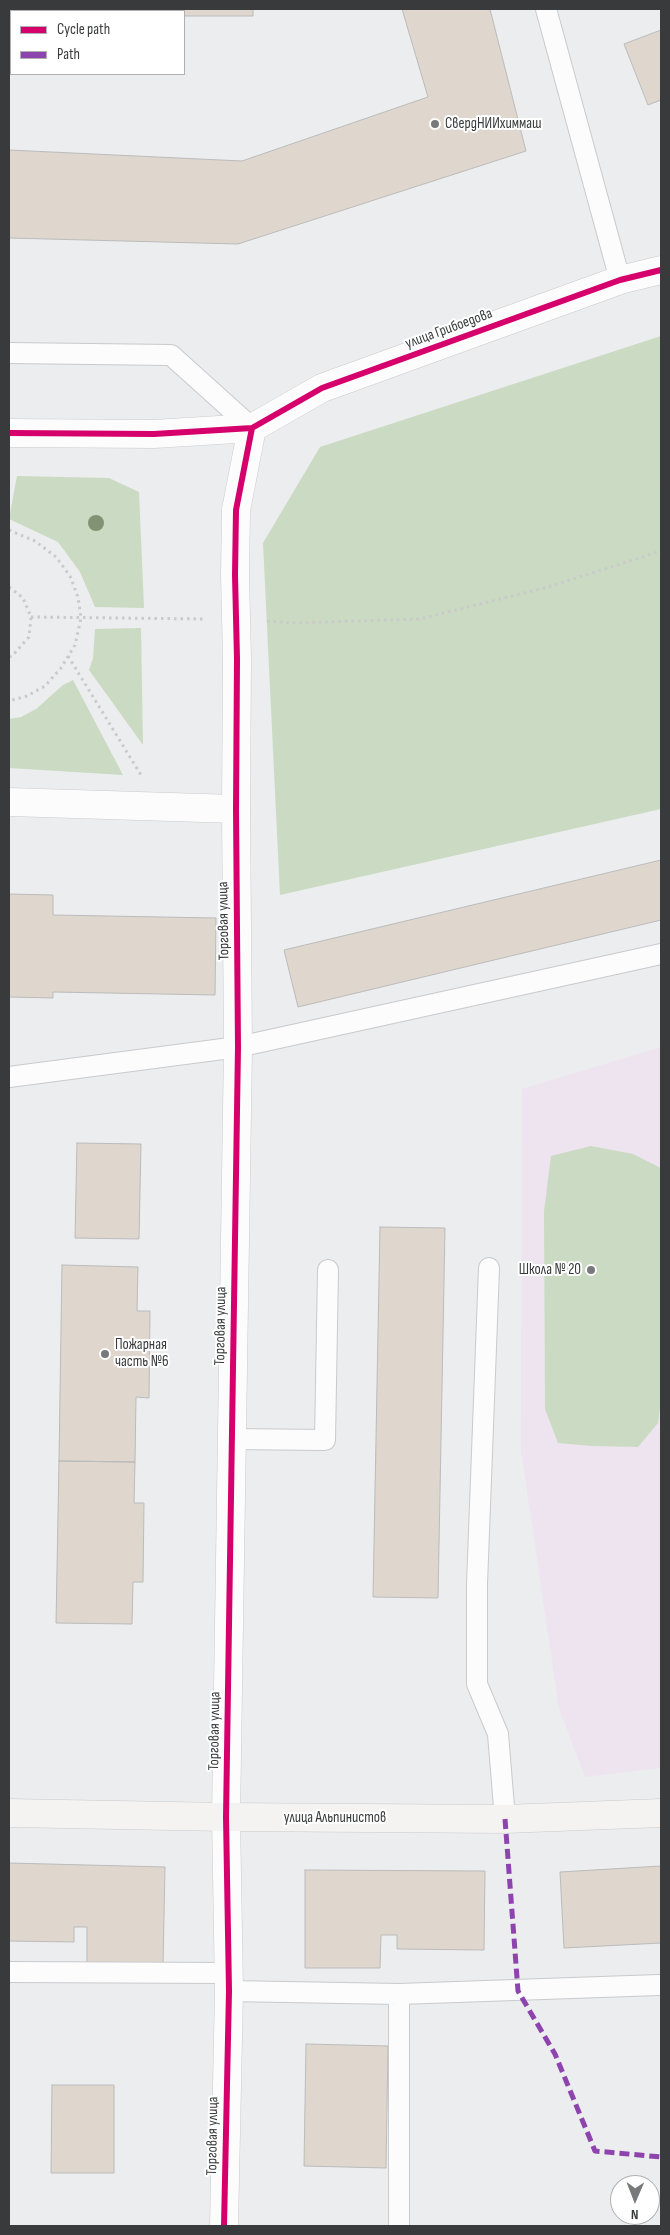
<!DOCTYPE html>
<html>
<head>
<meta charset="utf-8">
<style>
  body { margin:0 }
  #map { position:relative; width:670px; height:2235px; overflow:hidden; background:#ecedef; font-family:"Sofia Sans Condensed",sans-serif }
  canvas { display:block }
  .frame { position:absolute; inset:0; border:10px solid #393a3b; pointer-events:none }
  .legend { position:absolute; left:10px; top:10px; width:175px; height:65px; box-sizing:border-box; background:#fff; border:1px solid #b0b0b1; margin:0; padding:6px 9px; list-style:none; font-size:15px; color:#393a3b }
  .legend li { display:flex; align-items:center; gap:10px; height:25px }
  .legend b { width:25px; border:1px solid #b0b0b1 }
  .north { position:absolute; left:610px; top:2175px; width:50px; height:50px; box-sizing:border-box; background:#fff; border:1px solid #b0b0b1; border-radius:50%; rotate:181deg; font-size:14px; font-weight:700; line-height:20px; text-align:center; color:#393a3b }
  .north::after { content:''; display:block; margin:auto; width:18px; height:22px; background:#78797a; clip-path:polygon(50% 0,100% 100%,50% 72%,0 100%) }
</style>
</head>
<body>
<div id="map">
<canvas width="670" height="2235"></canvas>
<div class="frame"></div>
<ul class="legend">
<li><b style="height:6px;background:#d6006c"></b>Cycle path</li>
<li><b style="height:6px;background:#8e44ad"></b>Path</li>
</ul>
<div class="north">N</div>
</div>
<script>
const ctx = document.querySelector('canvas').getContext('2d');
ctx.lineJoin = 'round';
function paint(path, color) {
  ctx.fillStyle = color;
  ctx.fill(path, 'evenodd');
}
function toPath(rows) {
  const path = new Path2D();
  for (const r of rows) {
    path.moveTo(r[0], r[1]);
    for (let i = 2; i < r.length; i += 2) path.lineTo(r[i], r[i + 1]);
  }
  return path;
}
function stroke(path, color, width, dash) {
  ctx.strokeStyle = color;
  ctx.lineWidth = width;
  ctx.lineCap = dash ? 'butt' : 'round';
  ctx.setLineDash(dash || []);
  ctx.stroke(path);
}
function write(font, color, halo, rows, align = 'center') {
  ctx.font = font + ' "Sofia Sans Condensed",sans-serif';
  ctx.lineWidth = 4;
  ctx.setLineDash([]);
  ctx.textBaseline = 'middle';
  ctx.strokeStyle = halo;
  ctx.fillStyle = color;
  for (const [text, x, y, turn = 0] of rows) {
    ctx.save();
    ctx.translate(x, y);
    ctx.rotate((+turn || 0) * Math.PI / 180);
    ctx.textAlign = isNaN(turn) ? turn : align;
    if (halo) ctx.strokeText(text, 0, 0);
    ctx.fillText(text, 0, 0);
    ctx.restore();
  }
}
const education = toPath([
  [661,1047,661,1768,585,1777,559,1709,521,1450,522,1089]
]);
const green = toPath([
  [661,336,661,809,280,895,263,543,320,447],
  [17,476,109,478,139,492,144,608,95,607,80,572,58,542,9,519],
  [141,628,143,745,89,670,93,658,95,629],
  [73,680,123,775,9,768,9,719,21,717,36,709,63,685],
  [591,1146,633,1154,661,1168,661,1400,658,1423,638,1447,592,1446,558,1443,545,1409,544,1211,551,1156]
]);
const building = toPath([
  [9,9,253,9,253,16,184,16,184,11,11,11,11,14,9,14,9,9],
  [402,9,490,9,526,151,238,244,9,238,9,150,242,161,428,97,402,9],
  [661,30,661,100,648,105,624,44,661,30],
  [661,860,661,920,298,1007,284,950,661,860],
  [9,894,53,895,53,915,216,918,215,995,53,992,53,998,9,997,9,894],
  [77,1143,141,1144,139,1239,75,1238,77,1143],
  [380,1227,445,1228,438,1598,373,1597,380,1227],
  [62,1265,138,1267,137,1311,150,1311,149,1398,136,1397,135,1462,59,1461,62,1265],
  [59,1461,135,1462,134,1503,144,1503,143,1582,133,1582,132,1624,56,1623,59,1461],
  [9,1863,165,1867,163,1965,87,1963,87,1927,74,1927,74,1942,9,1941,9,1863],
  [661,1866,661,1943,564,1948,560,1872,661,1866],
  [305,1870,485,1871,484,1950,397,1949,397,1935,381,1935,380,1968,305,1968,305,1870],
  [306,2044,388,2046,386,2168,304,2166,306,2044],
  [52,2085,114,2085,114,2173,51,2173,52,2085]
]);
const path = toPath([
  [661,479,661,483],
  [9,530,35,541,56,557,70,576,78,597,81,618,75,645,61,668,45,686,27,696,9,701],
  [9,587,23,598,31,617,29,637,12,656,9,657],
  [31,617,206,619],
  [267,621,295,623,420,619,548,587,661,551],
  [68,656,141,775]
]);
const service = toPath([
  [546,9,620,280],
  [9,353,171,355,252,428],
  [9,1077,238,1047,661,954],
  [489,1268,477,1584,477,1684,498,1734,505,1819],
  [232,1439,325,1440,328,1270],
  [9,1972,228,1973],
  [229,1991,399,1994,659,1985],
  [399,2226,399,1994]
]);
const minor = toPath([
  [9,433,154,434,252,428,322,388,620,280,661,270],
  [9,802,236,809],
  [224,2226,229,1991,226,1817,238,1047,236,809,237,659,235,575,236,510,252,428]
]);
const secondary = toPath([
  [9,1813,226,1817,505,1819,661,1813]
]);
const quiet = toPath([
  [505,1819,518,1991,555,2054,595,2151,661,2157]
]);
const cycleway = toPath([
  [9,433,154,434,252,428,322,388,620,280,661,270],
  [224,2226,229,1991,226,1817,238,1047,236,809,237,659,235,575,236,510,252,428]
]);
const trees = [
  [96,523]
];
const markers = [
  [435,124,5,"#78797a"],
  [591,1270,5,"#78797a"],
  [105,1354,5,"#78797a"]
];
const poiNames = [
  ["СвердНИИхиммаш",445,124],
  ["Школа № 20",581,1270,"right"],
  ["Пожарная",115,1345],
  ["часть №6",115,1362]
];
const streetNames = [
  ["улица Грибоедова",449,329,-20],
  ["Торговая улица",224,921,-91],
  ["Торговая улица",221,1326,-89],
  ["Торговая улица",215,1731,-89],
  ["улица Альпинистов",335,1818],
  ["Торговая улица",213,2136,-89]
];
paint(education, '#ede4ef');
paint(green, '#cbdac3');
paint(building, '#dfd6cd');
stroke(building, '#babbbb', 1);
stroke(service, '#c9cacc', 22);
stroke(minor, '#c9cacc', 29);
stroke(secondary, '#c9cacc', 29);
stroke(path, '#cacacb', 3, [2.5, 4]);
stroke(service, '#fcfcfd', 20);
stroke(minor, '#fcfcfd', 28);
stroke(secondary, '#f5f3f2', 28);
stroke(quiet, '#8e44ad', 5, [10, 5]);
stroke(cycleway, '#d6006c', 6);
ctx.fillStyle = '#829373';
for (const [x, y] of trees) {
  ctx.beginPath();
  ctx.arc(x, y, 8, 0, 2 * Math.PI);
  ctx.fill();
}
for (const [x, y, r, color] of markers) {
  const dot = new Path2D();
  dot.arc(x, y, r, 0, 2 * Math.PI);
  ctx.fillStyle = color;
  ctx.fill(dot);
  stroke(dot, '#fff', 2);
}
write('15px', '#393a3b', '#fff', poiNames, 'left');
write('15px', '#393a3b', '#fff', streetNames);
</script>
</body>
</html>
